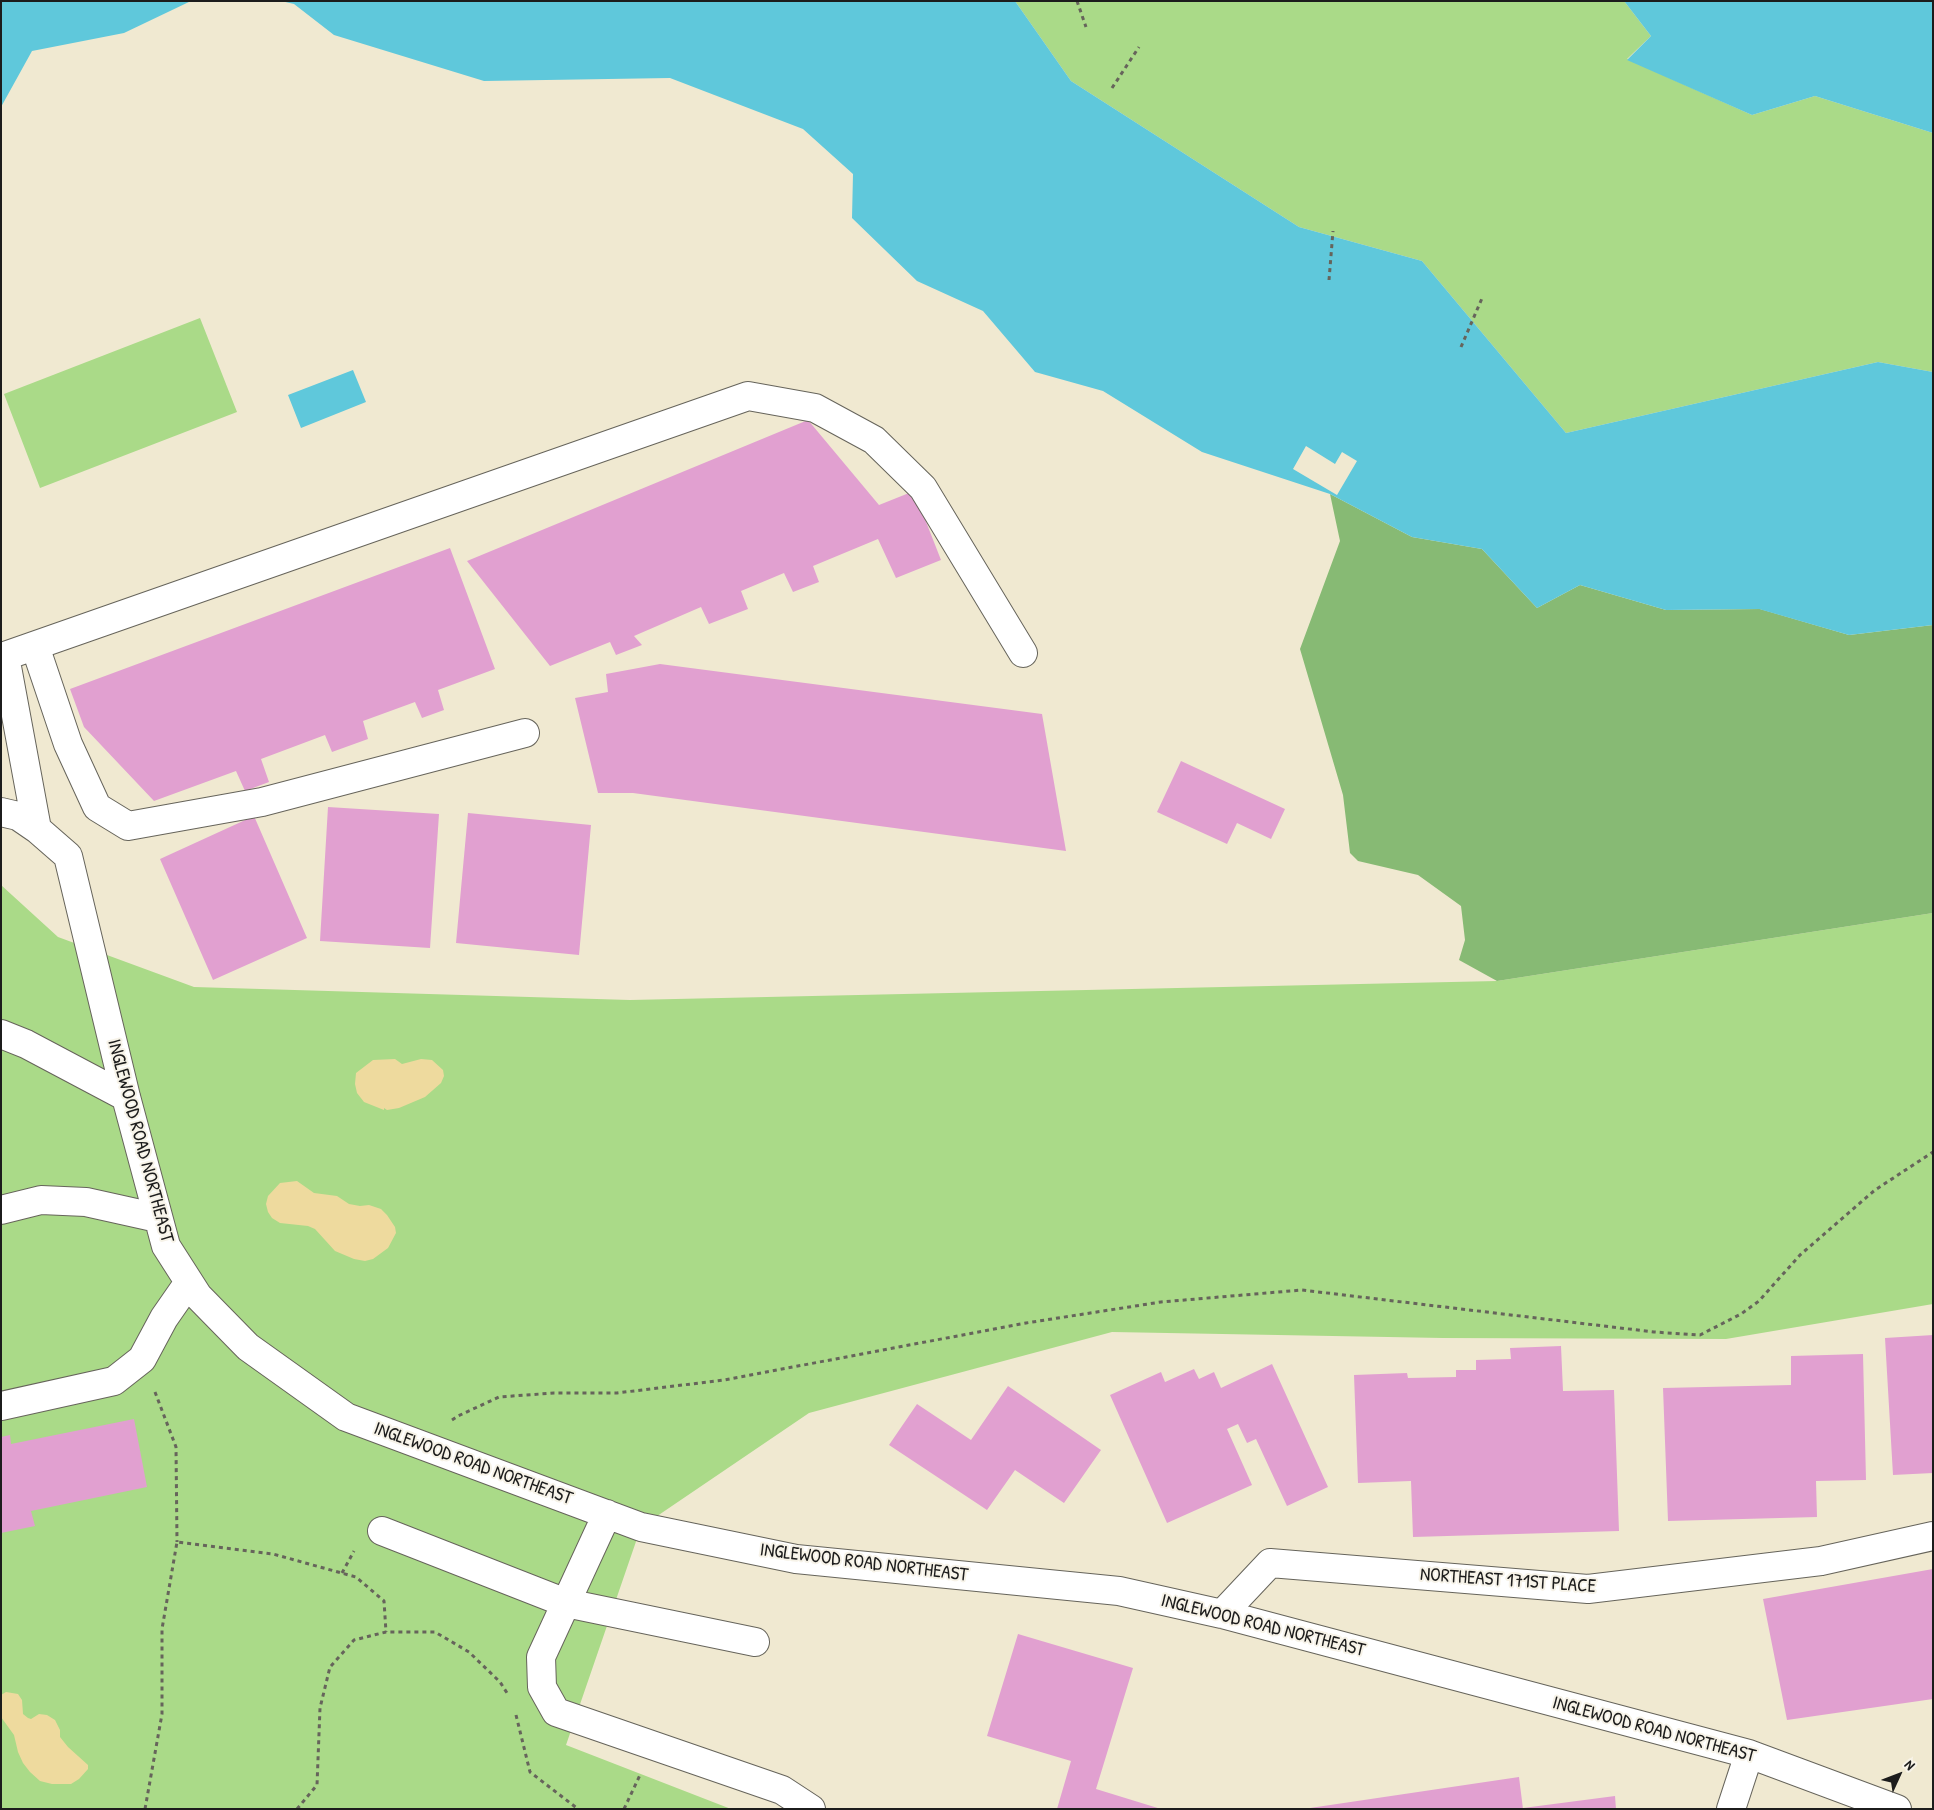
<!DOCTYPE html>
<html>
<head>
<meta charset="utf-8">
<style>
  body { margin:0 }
  #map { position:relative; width:1934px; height:1810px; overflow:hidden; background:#f0e9d1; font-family:"Patrick Hand",sans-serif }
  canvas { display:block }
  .frame { position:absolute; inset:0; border:2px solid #1c1c1c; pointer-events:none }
  .north { position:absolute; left:1874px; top:1750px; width:50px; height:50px; -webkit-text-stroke:4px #f7f3e8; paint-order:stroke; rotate:47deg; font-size:14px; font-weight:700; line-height:20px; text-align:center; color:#1c1c1c }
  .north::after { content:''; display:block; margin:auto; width:18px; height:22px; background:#1c1c1c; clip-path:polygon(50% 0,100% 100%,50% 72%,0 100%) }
</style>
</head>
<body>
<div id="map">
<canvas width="1934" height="1810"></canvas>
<div class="frame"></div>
<div class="north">N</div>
</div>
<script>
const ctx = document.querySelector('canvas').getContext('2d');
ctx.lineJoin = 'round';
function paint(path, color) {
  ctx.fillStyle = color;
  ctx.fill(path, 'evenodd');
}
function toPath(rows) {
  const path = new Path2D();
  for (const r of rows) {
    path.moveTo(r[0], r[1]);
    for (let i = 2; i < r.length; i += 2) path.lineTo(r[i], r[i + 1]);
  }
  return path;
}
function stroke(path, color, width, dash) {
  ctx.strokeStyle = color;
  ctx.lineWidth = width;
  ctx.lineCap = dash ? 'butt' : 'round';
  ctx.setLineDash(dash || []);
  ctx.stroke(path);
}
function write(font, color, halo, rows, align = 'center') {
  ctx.font = font + ' "Patrick Hand",sans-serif';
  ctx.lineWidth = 4;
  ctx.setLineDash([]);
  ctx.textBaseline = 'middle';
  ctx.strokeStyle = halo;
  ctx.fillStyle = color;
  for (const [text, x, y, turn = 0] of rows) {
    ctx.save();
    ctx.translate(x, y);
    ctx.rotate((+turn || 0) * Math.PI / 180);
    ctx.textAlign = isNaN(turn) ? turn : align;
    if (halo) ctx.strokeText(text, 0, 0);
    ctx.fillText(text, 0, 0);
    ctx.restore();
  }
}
const green = toPath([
  [1015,1,1624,1,1651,36,1627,59,1752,115,1815,96,1933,133,1933,372,1878,362,1566,433,1422,261,1299,227,1071,81],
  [200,318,237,412,40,488,4,394],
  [1,885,58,937,194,987,630,1000,1497,981,1933,913,1933,1304,1726,1339,1443,1338,1112,1332,809,1413,641,1527,566,1745,731,1809,1,1809]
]);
const forest = toPath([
  [1330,494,1412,537,1482,549,1537,608,1580,585,1666,610,1760,609,1849,635,1933,625,1933,913,1497,981,1459,960,1465,940,1461,906,1418,875,1358,861,1350,853,1343,795,1300,649,1340,541]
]);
const sand = toPath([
  [395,1059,402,1064,421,1059,432,1060,443,1070,444,1076,441,1083,425,1097,399,1108,387,1110,384,1108,384,1110,364,1102,357,1093,355,1084,356,1073,373,1060],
  [297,1181,314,1193,337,1196,349,1204,360,1206,369,1205,381,1209,387,1215,395,1227,396,1233,388,1248,373,1259,365,1261,354,1259,335,1251,315,1229,308,1226,280,1223,272,1218,268,1212,266,1204,268,1196,280,1183],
  [6,1692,18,1694,22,1700,23,1714,28,1718,31,1719,39,1714,47,1715,55,1720,60,1730,60,1737,68,1747,88,1765,88,1769,79,1779,71,1784,52,1784,40,1781,30,1772,23,1763,18,1752,14,1735,1,1717,1,1695]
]);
const water = toPath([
  [1,1,191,1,124,33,32,51,1,107],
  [281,1,1015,1,1071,81,1299,227,1422,261,1566,433,1878,362,1933,372,1933,625,1849,635,1759,609,1666,610,1580,585,1537,608,1482,549,1412,537,1330,494,1202,452,1103,391,1035,372,983,311,917,281,852,218,853,174,803,129,670,78,484,81,334,35,294,4],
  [1624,1,1933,1,1933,133,1815,96,1752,115,1627,60,1651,36],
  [353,370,366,402,301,428,288,395]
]);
const pier = toPath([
  [1306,446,1335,464,1342,452,1357,461,1337,495,1293,469]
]);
const building = toPath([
  [808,420,879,505,914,491,941,560,896,578,878,539,813,566,819,582,793,592,784,573,741,591,748,609,709,624,701,607,634,636,642,645,616,655,610,642,550,666,467,561],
  [450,548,495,669,438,690,444,710,422,718,415,702,363,721,368,739,332,752,325,735,261,759,269,782,245,791,236,771,154,801,84,727,70,689],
  [660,664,1042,714,1066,851,633,793,598,793,575,698,608,692,606,674],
  [1181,761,1285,809,1271,839,1237,823,1227,844,1157,812],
  [328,807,439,814,430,948,320,941],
  [468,813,591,825,579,955,456,943],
  [254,816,307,938,213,980,160,859],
  [1933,1335,1933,1473,1893,1475,1885,1338],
  [1561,1346,1563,1391,1614,1390,1619,1531,1413,1537,1411,1481,1358,1483,1354,1375,1407,1373,1408,1378,1456,1377,1456,1370,1476,1370,1476,1360,1511,1359,1510,1348],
  [1863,1354,1866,1480,1816,1481,1817,1517,1668,1521,1663,1388,1791,1385,1791,1356],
  [1272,1364,1328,1487,1287,1506,1256,1439,1247,1443,1238,1424,1227,1429,1252,1485,1167,1523,1110,1395,1161,1372,1165,1382,1194,1369,1199,1379,1214,1372,1221,1388],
  [1008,1386,1101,1450,1064,1503,1015,1470,987,1510,889,1445,917,1404,971,1440],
  [134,1419,147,1487,31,1511,35,1526,1,1533,1,1437,10,1435,11,1444],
  [1933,1569,1933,1699,1787,1720,1763,1599],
  [1018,1634,1133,1668,1096,1789,1161,1809,1057,1809,1071,1761,987,1736],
  [1519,1777,1523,1809,1310,1809,1310,1808],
  [1615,1796,1616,1809,1523,1809,1523,1808]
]);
const path = toPath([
  [1077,1,1086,27],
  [1112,88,1139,47],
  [1329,280,1333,231],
  [1461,347,1483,296],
  [155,1392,176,1447,177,1542],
  [452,1420,458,1416,499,1397,554,1393,617,1393,724,1380,1026,1323,1161,1302,1302,1290,1654,1332,1700,1335,1741,1314,1759,1301,1800,1255,1875,1190,1933,1152],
  [342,1573,354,1551],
  [516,1715,530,1772,578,1809],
  [145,1809,162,1714,162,1629,177,1542,273,1554,356,1577,384,1601,386,1632],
  [297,1809,317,1785,320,1708,330,1667,354,1640,386,1632,435,1632,469,1652,500,1682,507,1693],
  [624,1809,640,1775]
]);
const minor = toPath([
  [35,646,68,744,97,807,128,826,262,802,525,733],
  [1,812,18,816,37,829,68,856,126,1097,166,1246,198,1296,248,1347,346,1417,641,1527,796,1559,1119,1591,1222,1614,1749,1754,1897,1809],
  [37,829,5,656,748,396,815,408,874,440,923,488,1023,653],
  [1,1034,26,1044,126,1097],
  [1,1210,41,1200,86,1202,158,1218],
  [1,1406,114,1381,142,1359,164,1318,189,1282],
  [607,1514,541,1657,542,1687,556,1712,782,1790,811,1809],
  [382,1531,566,1603,755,1642],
  [1222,1614,1270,1563,1588,1589,1821,1561,1933,1536],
  [1731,1809,1749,1754]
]);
const streetNames = [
  ["INGLEWOOD ROAD NORTHEAST",140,1141,75],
  ["INGLEWOOD ROAD NORTHEAST",473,1464,20],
  ["INGLEWOOD ROAD NORTHEAST",864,1563,7],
  ["NORTHEAST 171ST PLACE",1508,1581,4],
  ["INGLEWOOD ROAD NORTHEAST",1263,1626,14],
  ["INGLEWOOD ROAD NORTHEAST",1654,1730,15]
];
paint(green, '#aada88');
paint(forest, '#87ba74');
paint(sand, '#eeda9e');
paint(water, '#5fc8db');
paint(pier, '#f0e9d1');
paint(building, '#e1a0d0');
stroke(minor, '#66645b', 30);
stroke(path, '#66645b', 3, [4, 4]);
stroke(minor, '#fff', 28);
write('19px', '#1c1c1c', '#f7f3e8', streetNames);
</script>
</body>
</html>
